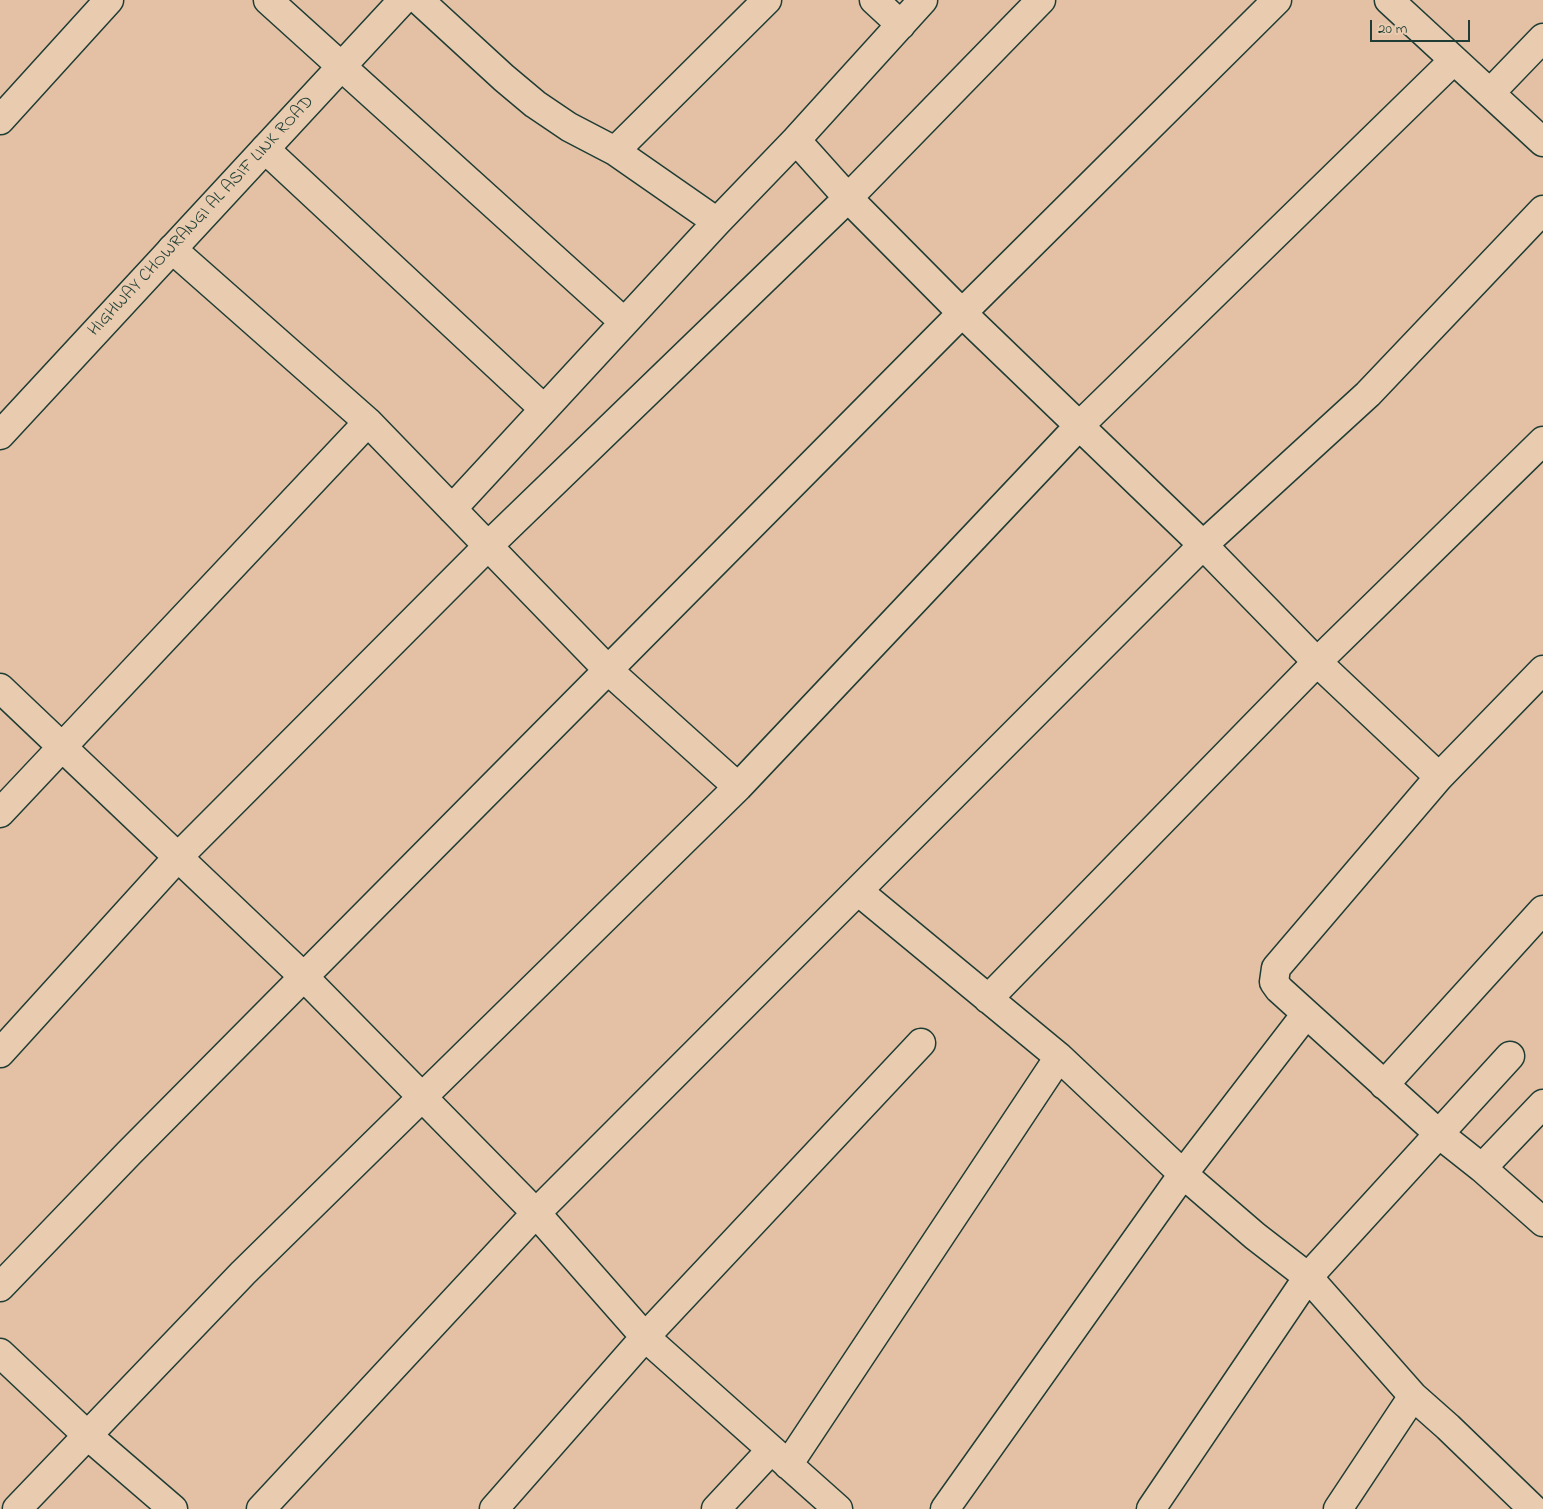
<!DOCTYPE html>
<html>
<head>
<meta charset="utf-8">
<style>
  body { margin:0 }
  #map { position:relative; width:1543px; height:1509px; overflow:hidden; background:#e4c1a5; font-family:"Indie Flower",sans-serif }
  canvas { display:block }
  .scale { position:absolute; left:1370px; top:20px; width:100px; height:22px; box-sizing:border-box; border:2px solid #1f3d34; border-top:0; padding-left:6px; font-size:15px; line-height:18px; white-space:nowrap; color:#1f3d34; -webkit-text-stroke:4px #e9ccb0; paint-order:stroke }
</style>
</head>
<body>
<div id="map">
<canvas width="1543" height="1509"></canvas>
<div class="scale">20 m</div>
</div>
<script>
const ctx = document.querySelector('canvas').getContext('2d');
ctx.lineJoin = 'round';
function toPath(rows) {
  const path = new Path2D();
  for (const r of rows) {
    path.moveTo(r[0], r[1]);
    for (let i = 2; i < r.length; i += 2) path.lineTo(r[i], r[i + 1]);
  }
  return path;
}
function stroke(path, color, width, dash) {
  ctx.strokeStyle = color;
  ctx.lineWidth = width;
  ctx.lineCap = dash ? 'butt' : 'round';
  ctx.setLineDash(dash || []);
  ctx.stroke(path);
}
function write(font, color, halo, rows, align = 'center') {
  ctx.font = font + ' "Indie Flower",sans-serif';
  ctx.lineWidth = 4;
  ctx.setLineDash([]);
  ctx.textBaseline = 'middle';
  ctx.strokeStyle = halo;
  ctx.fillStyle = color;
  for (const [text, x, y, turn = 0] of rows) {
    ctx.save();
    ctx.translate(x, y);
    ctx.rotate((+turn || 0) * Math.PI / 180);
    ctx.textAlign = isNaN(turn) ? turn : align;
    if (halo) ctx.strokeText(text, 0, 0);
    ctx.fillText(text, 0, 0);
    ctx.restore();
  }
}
const minor = toPath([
  [268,0,624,322],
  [419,0,504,78,535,104,569,127,615,151,717,222],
  [874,0,901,25],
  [1389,0,1543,142],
  [1490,93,1543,38],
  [0,120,109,0],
  [796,140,848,198,962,313,1203,545,1317,662,1439,777],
  [265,149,544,409],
  [615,151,767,0],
  [172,249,368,422,609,671,738,787],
  [452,509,717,222,796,140,923,0],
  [1543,670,1439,777,1276,968,1274,982,1279,989,1439,1134,1482,1168,1543,1222],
  [0,688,304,977,536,1213,645,1337,838,1509],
  [0,813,368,422],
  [858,891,1059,1057,1183,1174,1255,1236,1308,1277,1413,1396,1448,1427,1533,1509],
  [988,999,1317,662,1543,441],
  [0,1053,178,857,488,546,848,198,1041,0],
  [1384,1085,1543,910],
  [1482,1168,1543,1104],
  [0,1287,129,1153,962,313,1277,0],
  [0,1353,87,1435,173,1509],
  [788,1465,1059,1057],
  [17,1509,243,1273,738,787,1078,427,1454,60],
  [261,1509,536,1213,1203,545,1368,394,1543,210],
  [494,1509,645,1337,921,1043],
  [716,1509,771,1450],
  [945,1509,1183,1174,1306,1014],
  [1151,1509,1308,1277,1510,1056],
  [1338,1509,1413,1396]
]);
const tertiary = toPath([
  [0,435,403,0]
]);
const streetNames = [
  ["HIGHWAY CHOWRANGI AL ASIF LINK ROAD",202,217,-47]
];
stroke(minor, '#1f3d34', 31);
stroke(tertiary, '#1f3d34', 31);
stroke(minor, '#e9ccb0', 28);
stroke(tertiary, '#e9ccb0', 28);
write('18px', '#1f3d34', '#e9ccb0', streetNames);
</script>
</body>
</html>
